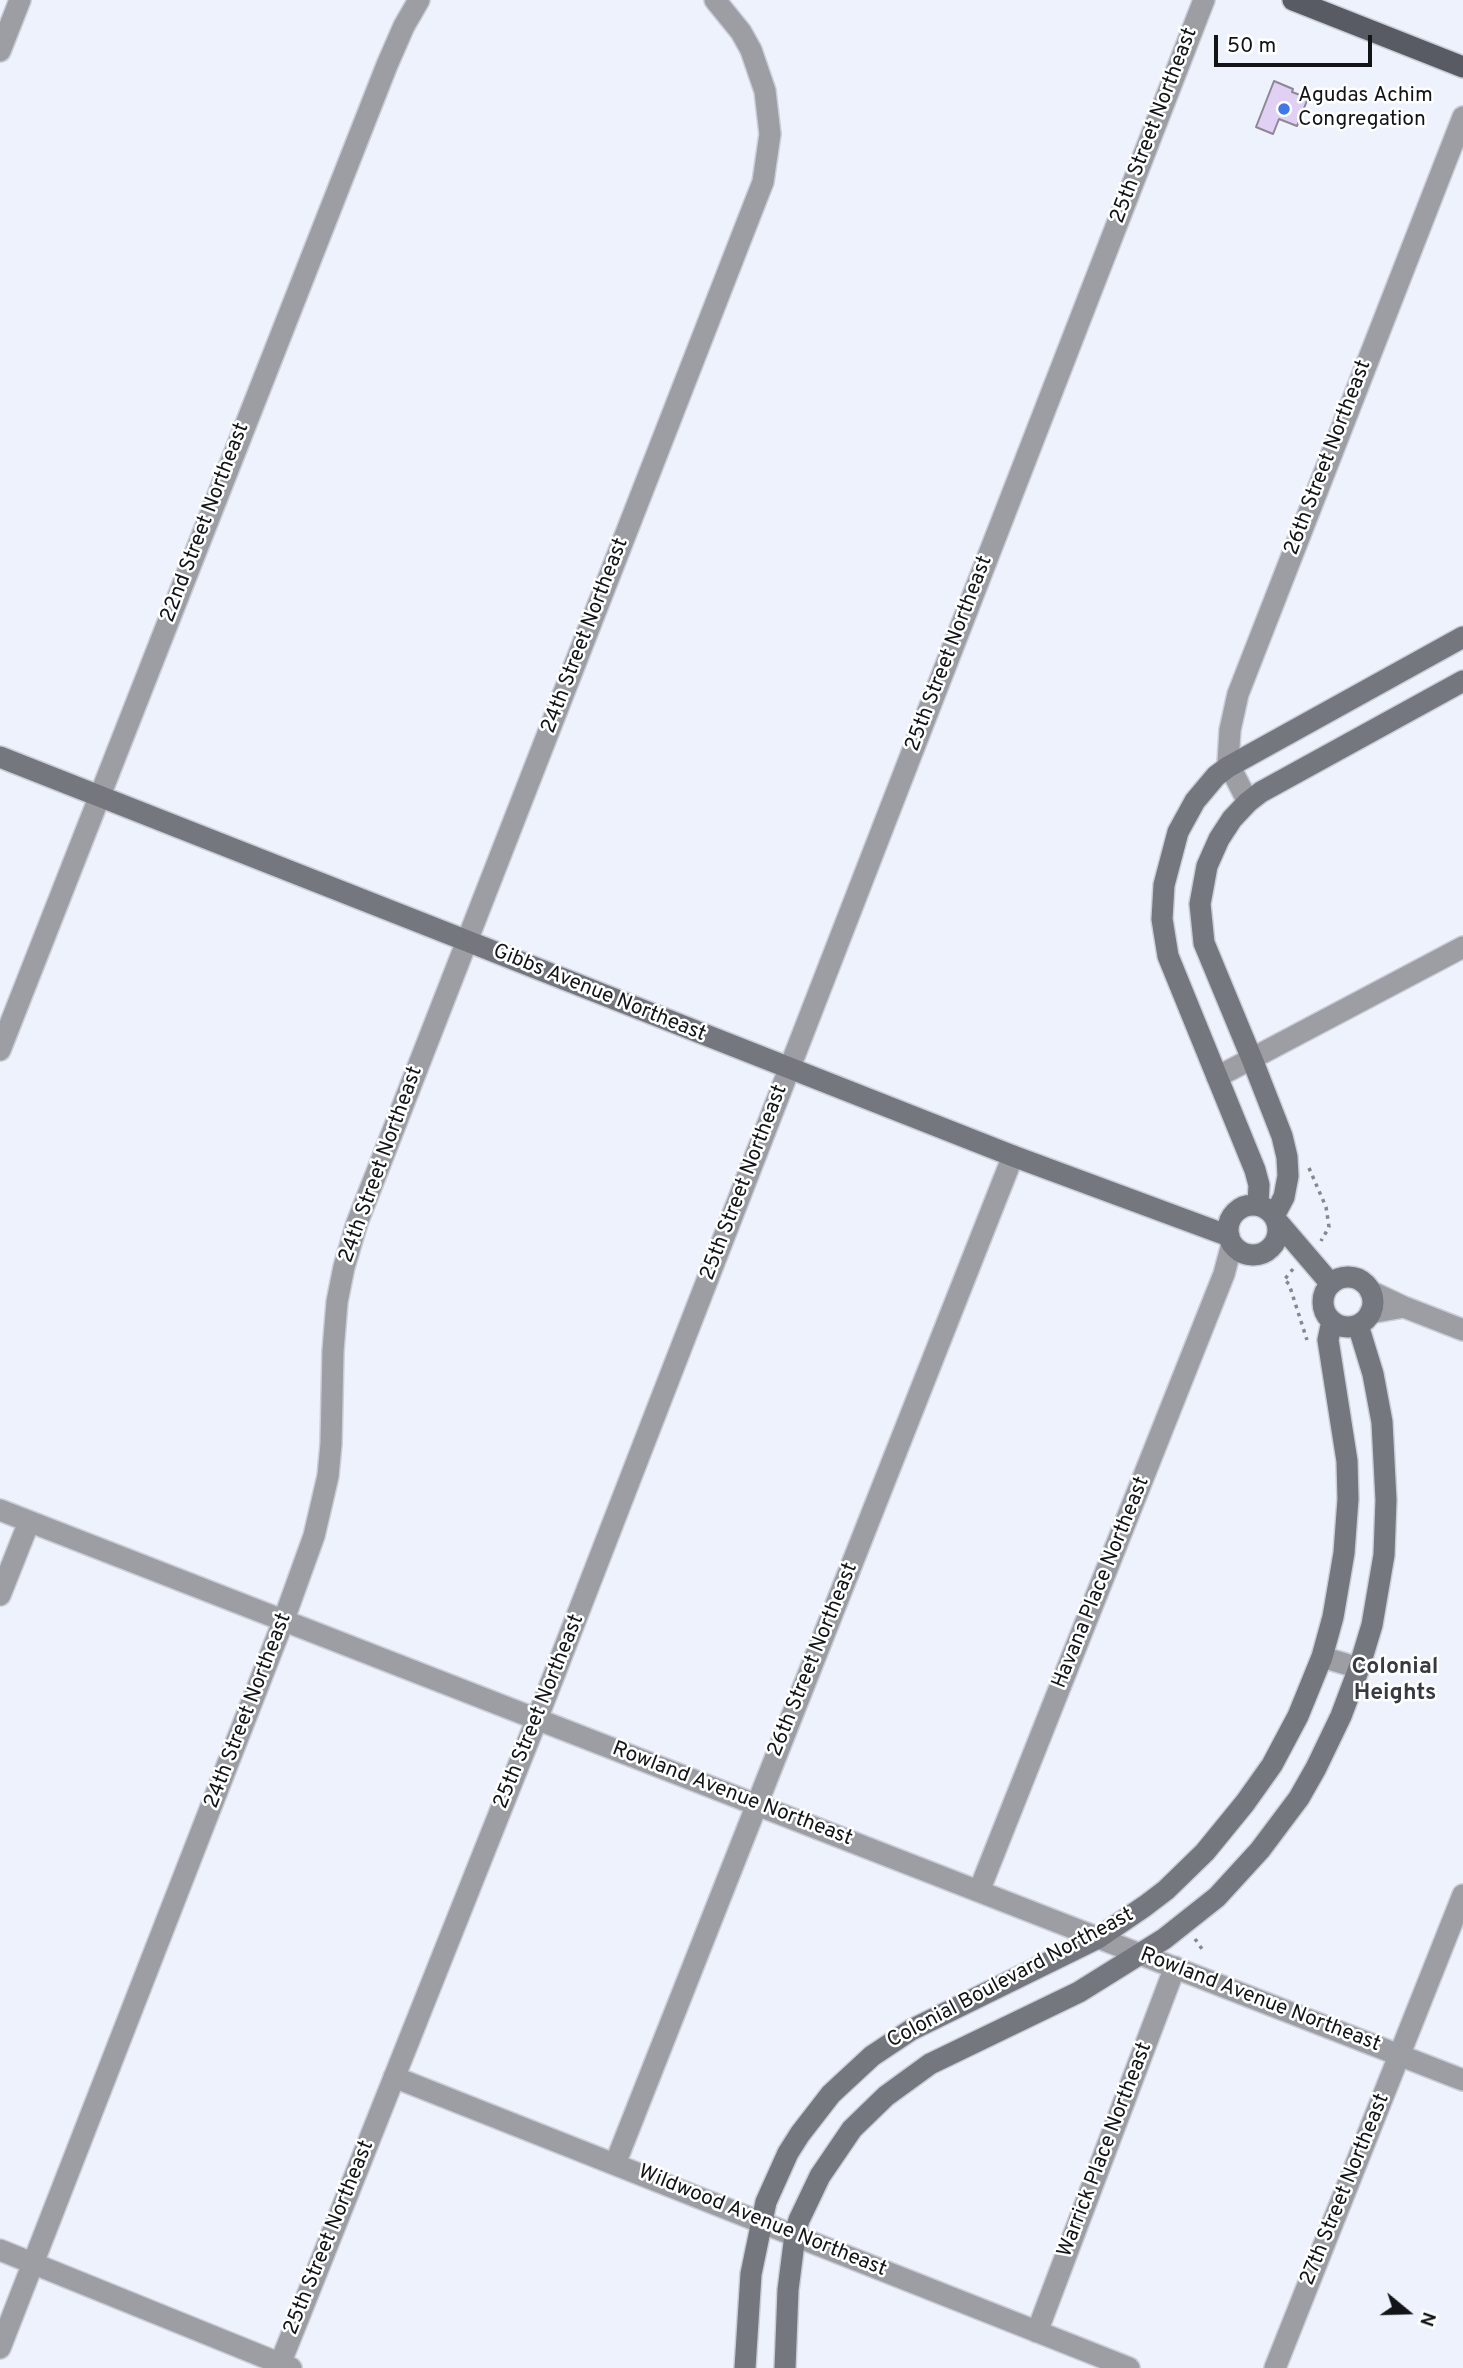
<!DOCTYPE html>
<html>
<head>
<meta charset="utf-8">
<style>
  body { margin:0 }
  #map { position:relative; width:1463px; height:2368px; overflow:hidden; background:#edf2fd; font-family:Overpass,sans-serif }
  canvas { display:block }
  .north { position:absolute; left:1372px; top:2277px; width:70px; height:70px; -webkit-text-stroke:5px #fff; paint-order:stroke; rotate:109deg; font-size:19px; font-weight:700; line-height:28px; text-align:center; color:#121417 }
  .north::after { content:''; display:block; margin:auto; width:24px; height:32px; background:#121417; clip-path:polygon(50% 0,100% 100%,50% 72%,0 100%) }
  .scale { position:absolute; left:1214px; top:35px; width:158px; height:32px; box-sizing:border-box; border:4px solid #121417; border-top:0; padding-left:9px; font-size:21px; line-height:24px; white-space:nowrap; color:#121417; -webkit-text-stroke:5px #fff; paint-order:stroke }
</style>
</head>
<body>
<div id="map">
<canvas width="1463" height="2368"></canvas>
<div class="north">N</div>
<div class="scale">50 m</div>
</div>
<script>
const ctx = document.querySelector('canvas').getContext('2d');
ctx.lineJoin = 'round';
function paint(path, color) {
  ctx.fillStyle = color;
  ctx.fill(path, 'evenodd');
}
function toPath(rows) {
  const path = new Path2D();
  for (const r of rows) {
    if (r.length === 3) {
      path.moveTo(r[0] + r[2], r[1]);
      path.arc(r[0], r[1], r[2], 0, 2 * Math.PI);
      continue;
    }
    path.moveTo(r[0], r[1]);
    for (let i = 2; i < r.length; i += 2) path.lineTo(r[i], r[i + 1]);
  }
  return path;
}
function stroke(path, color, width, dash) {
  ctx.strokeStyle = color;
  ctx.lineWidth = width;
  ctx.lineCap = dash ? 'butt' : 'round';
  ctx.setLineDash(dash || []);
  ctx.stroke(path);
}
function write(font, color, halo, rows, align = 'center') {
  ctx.font = font + ' Overpass,sans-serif';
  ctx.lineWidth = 5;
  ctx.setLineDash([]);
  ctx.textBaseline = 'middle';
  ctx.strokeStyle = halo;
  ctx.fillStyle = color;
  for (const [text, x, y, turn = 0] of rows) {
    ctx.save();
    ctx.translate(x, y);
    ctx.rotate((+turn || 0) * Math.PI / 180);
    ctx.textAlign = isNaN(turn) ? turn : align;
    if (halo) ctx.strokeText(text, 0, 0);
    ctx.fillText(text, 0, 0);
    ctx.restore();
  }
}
const building = toPath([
  [1274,81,1293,89,1292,92,1308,98,1297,126,1279,119,1273,134,1256,127,1274,81]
]);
const path = toPath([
  [1309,1168,1326,1207,1329,1227,1321,1241],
  [1293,1269,1284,1280,1289,1284,1307,1340],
  [1195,1939,1202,1949]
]);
const street = toPath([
  [0,51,20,0],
  [1248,802,1228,763,1230,730,1238,694,1463,117],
  [0,1050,387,65,404,26,419,0],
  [1217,1077,1463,947],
  [1370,1291,1404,1307,1463,1330],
  [1370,1313,1404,1307],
  [0,1510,1463,2080],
  [0,1595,29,1522],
  [1322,1657,1359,1668],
  [979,1891,1224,1274,1232,1244],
  [394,2077,1129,2368],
  [615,2164,1013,1156],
  [0,2250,291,2368],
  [1037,2332,1175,1967],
  [0,2348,283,1622,314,1536,328,1476,331,1444,333,1351,337,1302,344,1267,357,1223,763,182,770,134,765,91,751,50,741,32,715,0],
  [280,2364,537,1719,1204,0],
  [1275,2368,1463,1895]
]);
const secondary = toPath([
  [0,757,1013,1156,1229,1236],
  [1258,1205,1259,1185,1255,1170,1168,956,1162,919,1164,885,1178,832,1195,801,1216,776,1228,767,1463,637],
  [1253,1230,25],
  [1274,1216,1284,1197,1288,1176,1287,1157,1282,1136,1252,1059,1204,943,1200,904,1207,866,1219,839,1232,819,1248,802,1261,792,1463,681],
  [1277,1221,1331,1284],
  [1348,1302,25],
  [745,2368,751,2274,766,2202,788,2153,800,2134,831,2094,872,2056,911,2030,1098,1938,1145,1906,1166,1890,1205,1852,1245,1803,1272,1765,1298,1716,1322,1657,1333,1617,1344,1553,1348,1499,1347,1461,1328,1340,1332,1321],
  [785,2368,788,2290,795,2235,799,2220,820,2176,852,2129,886,2096,930,2064,1079,1992,1164,1939,1217,1897,1260,1850,1299,1798,1316,1768,1341,1716,1359,1668,1372,1625,1384,1555,1386,1500,1382,1422,1373,1374,1358,1325]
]);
const primary = toPath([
  [1293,0,1463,67]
]);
const markers = [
  [1284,109,7,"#4078e8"]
];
const poiNames = [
  ["Agudas Achim",1298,97],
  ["Congregation",1298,121]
];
const streetNames = [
  ["25th Street Northeast",1155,126,-69],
  ["26th Street Northeast",1329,458,-69],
  ["22nd Street Northeast",206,523,-69],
  ["24th Street Northeast",586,636,-69],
  ["25th Street Northeast",950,654,-69],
  ["Gibbs Avenue Northeast",599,994,22],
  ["24th Street Northeast",382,1165,-70],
  ["25th Street Northeast",745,1183,-69],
  ["Havana Place Northeast",1102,1583,-68],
  ["26th Street Northeast",814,1660,-68],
  ["24th Street Northeast",249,1711,-69],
  ["25th Street Northeast",540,1712,-68],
  ["Rowland Avenue Northeast",732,1795,21],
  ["Colonial Boulevard Northeast",1011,1979,-28],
  ["Rowland Avenue Northeast",1260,2001,21],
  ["Warrick Place Northeast",1106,2150,-69],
  ["27th Street Northeast",1346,2190,-68],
  ["Wildwood Avenue Northeast",762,2222,22],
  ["25th Street Northeast",330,2238,-68]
];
const neighbourhoodNames = [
  ["Colonial",1395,1668],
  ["Heights",1395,1694]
];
paint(building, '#dfd0f4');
stroke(building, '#8d8893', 2);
stroke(street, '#caced8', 24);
stroke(secondary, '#caced8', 24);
stroke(primary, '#caced8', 24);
stroke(path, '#85888f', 3.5, [3.5, 5]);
stroke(street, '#9d9ea3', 21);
stroke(secondary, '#74777e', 21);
stroke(primary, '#585b63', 21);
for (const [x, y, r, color] of markers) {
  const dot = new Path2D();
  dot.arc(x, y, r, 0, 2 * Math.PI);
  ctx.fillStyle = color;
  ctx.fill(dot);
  stroke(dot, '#fff', 2.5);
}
write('21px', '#121417', '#fff', poiNames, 'left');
write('21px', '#121417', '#fff', streetNames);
write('bold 23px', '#373a43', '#fff', neighbourhoodNames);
</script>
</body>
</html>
